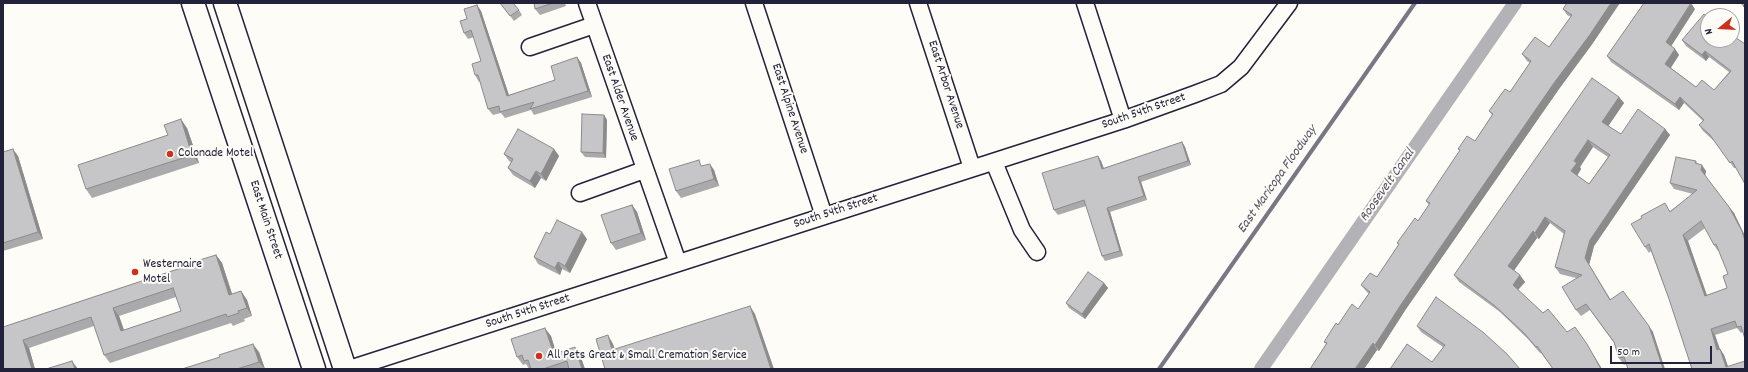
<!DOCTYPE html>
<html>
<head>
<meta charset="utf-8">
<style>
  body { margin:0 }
  #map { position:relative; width:1748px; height:372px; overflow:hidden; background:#fdfcf7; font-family:Dekko,sans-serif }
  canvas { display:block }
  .frame { position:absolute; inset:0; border:4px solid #22223b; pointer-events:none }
  .north { position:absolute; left:1700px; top:8px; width:40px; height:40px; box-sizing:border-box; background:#fdfcf7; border:1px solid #a5a5ac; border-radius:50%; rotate:252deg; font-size:11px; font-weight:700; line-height:16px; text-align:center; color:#22223b }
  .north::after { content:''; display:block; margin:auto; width:14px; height:18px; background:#c8321e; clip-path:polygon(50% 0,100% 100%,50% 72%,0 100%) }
  .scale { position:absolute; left:1610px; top:346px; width:102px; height:18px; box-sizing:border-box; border:2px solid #22223b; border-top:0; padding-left:5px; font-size:12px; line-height:14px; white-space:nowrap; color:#22223b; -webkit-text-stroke:3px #fdfcf7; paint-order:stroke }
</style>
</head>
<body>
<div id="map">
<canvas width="1748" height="372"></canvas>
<div class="frame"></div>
<div class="north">N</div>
<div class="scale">50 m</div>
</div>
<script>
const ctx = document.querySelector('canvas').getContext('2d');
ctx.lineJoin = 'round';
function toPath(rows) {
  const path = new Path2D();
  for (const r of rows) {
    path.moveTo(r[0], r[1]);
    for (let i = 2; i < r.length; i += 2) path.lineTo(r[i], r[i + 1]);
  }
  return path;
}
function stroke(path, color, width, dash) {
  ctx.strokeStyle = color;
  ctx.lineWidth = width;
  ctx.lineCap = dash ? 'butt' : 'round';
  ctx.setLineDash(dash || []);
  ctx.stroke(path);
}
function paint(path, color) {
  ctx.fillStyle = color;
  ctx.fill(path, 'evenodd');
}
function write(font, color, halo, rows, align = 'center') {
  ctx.font = font + ' Dekko,sans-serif';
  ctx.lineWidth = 4;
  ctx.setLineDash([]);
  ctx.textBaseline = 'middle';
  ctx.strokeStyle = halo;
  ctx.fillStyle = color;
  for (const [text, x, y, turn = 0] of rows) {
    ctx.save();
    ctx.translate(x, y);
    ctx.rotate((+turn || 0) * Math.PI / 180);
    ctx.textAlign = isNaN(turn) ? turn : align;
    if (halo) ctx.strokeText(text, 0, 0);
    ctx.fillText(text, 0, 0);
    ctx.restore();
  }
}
const stream = toPath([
  [1159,369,1415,3]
]);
const canal = toPath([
  [1261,369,1515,3]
]);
const street = toPath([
  [587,3,678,263],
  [754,3,824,216],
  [918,3,972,168],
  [1085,3,1123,120],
  [530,47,594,25],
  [994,162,1022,230,1037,252],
  [580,193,644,170],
  [349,369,1123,120,1195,94,1221,84,1241,67,1289,3]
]);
const primary = toPath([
  [193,3,314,369],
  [225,3,345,369]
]);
const wall = toPath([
  [500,3,519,10,522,15,514,21],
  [534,3,565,3,566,6,540,15,535,9],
  [1567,3,1593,43,1559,89,1406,309,1379,351,1377,350,1364,369,1310,369,1326,344,1324,342,1338,325,1358,309,1369,294,1366,291,1361,285,1377,277,1399,245,1397,243,1418,221,1429,205,1426,201,1460,151,1458,149,1475,141,1492,115,1489,111,1510,92,1530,63,1527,61,1522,54,1549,47,1571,17,1567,15,1563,9],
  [1740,3,1745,3,1745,9,1743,6],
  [477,5,481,11,509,95,555,80,577,57,581,63,592,97,534,115,531,110,505,118,501,113,493,115,488,109,480,81,479,82,475,75,481,61,474,37,468,39,464,33,467,19],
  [1695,9,1671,46,1675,49,1679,55,1671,68,1696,87,1714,90,1729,72,1709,57,1706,61,1686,46,1682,40,1732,40,1736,168,1734,168,1714,141,1703,131,1699,125,1703,121,1684,103,1679,110,1611,62,1607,56],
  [1619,97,1624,103,1608,126,1621,134,1665,129,1670,135,1594,246,1589,265,1611,300,1653,332,1626,364,1624,365,1619,358,1614,343,1590,310,1581,316,1576,310,1576,278,1560,274,1555,267,1564,234,1550,223,1539,239,1537,238,1514,270,1525,282,1518,290,1543,313,1591,351,1602,369,1553,369,1541,353,1540,353,1528,339,1500,312,1459,282,1454,275],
  [1593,147,1608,157,1589,184,1577,175,1581,169,1580,167],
  [604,115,607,120,606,158,585,157,581,152],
  [187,128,199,163,92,198,86,189,168,135],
  [1182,142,1185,147,1191,165,1141,182,1147,200,1110,212,1123,256,1105,261,1102,256,1086,206,1058,215,1054,210,1098,156,1101,161,1104,168],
  [554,149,559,156,546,181,541,178,535,188,513,175,508,168,511,162,509,161,504,154],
  [3,152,18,156,43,239,3,251],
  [1696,161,1697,163,1706,171,1705,176,1734,213,1745,236,1745,339,1743,332,1741,333,1737,328,1715,335,1720,349,1724,355,1728,367,1745,369,1692,369,1669,299,1651,251,1649,253,1645,247,1670,211,1693,194,1674,189,1670,183],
  [1705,228,1714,245,1718,251,1719,251,1728,274,1727,288,1707,295,1688,241],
  [703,166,714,170,719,186,681,198,676,191],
  [632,205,637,212,646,240,616,250,611,243],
  [550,234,587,239,570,273,562,269,560,275,538,264,534,257],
  [216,255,222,263,232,294,241,291,247,300,252,316,244,319,245,321,233,326,231,323,110,363,104,355,94,326,29,348,35,369,3,369,3,327,184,267],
  [176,297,181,311,124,330,119,316],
  [1104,283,1108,288,1085,319,1069,308,1066,303],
  [1417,326,1520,369,1432,362,1443,347,1421,332],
  [551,336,556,353,580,355,585,369,529,369,526,364,523,365,517,357],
  [259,352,265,369,182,369]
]);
const shadedWall = toPath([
  [1611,3,1620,3,1593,43,1559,89,1406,309,1379,351,1375,345,1402,303,1554,83],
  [1691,3,1695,9,1670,48,1666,42],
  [477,5,481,11,511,102,507,96],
  [1675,49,1679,55,1669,70,1665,64],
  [1705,51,1709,57,1706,61,1702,55],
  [577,57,581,63,592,97,588,91],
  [1619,97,1624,103,1607,128,1602,122],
  [1680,97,1684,103,1679,110,1675,104],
  [604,115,607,120,606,158,603,153],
  [181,119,187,128,199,163,192,155],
  [1665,129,1670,135,1594,246,1589,265,1615,306,1585,258,1590,240],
  [1588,140,1593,147,1580,167,1581,169,1576,178,1571,171,1574,161],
  [1182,142,1185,147,1191,165,1188,161],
  [13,149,18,156,43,239,38,232],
  [554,149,559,156,546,181,541,174],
  [1098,156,1101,161,1105,173,1102,169],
  [710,164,714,170,719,186,714,179],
  [1702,165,1706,171,1705,176,1701,170],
  [536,171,541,178,535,188,530,181],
  [1138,177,1141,182,1147,200,1144,196],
  [632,205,637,212,646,240,641,233],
  [1729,207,1734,213,1745,236,1745,241],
  [1107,208,1110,212,1123,256,1120,251],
  [1545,217,1550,223,1539,239,1535,233],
  [1533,231,1537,238,1513,272,1508,266],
  [582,232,587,239,570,273,565,266],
  [1683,235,1688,241,1709,302,1705,296],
  [216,255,222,263,235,303,229,295],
  [558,262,562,269,560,275,555,268],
  [1520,275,1525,282,1517,291,1513,285],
  [1104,283,1108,288,1085,319,1082,314],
  [241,291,247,300,252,316,247,308],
  [750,306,755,314,774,369,771,369],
  [113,308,119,316,127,339,121,331],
  [1649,326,1653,332,1665,369,1663,369],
  [545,328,551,336,559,362,554,354],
  [1711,329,1715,335,1722,356,1717,350],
  [608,335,613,344,618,358,612,350],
  [23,340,29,348,35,369,32,369],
  [1373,343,1377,350,1364,369,1355,369],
  [253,344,259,352,265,369,259,362],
  [1587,344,1591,351,1602,369,1601,369],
  [575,347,580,355,585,369,582,369],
  [1720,349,1724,355,1729,369,1726,367],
  [72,361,78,369,75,369]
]);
const building = toPath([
  [500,3,513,3,519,10,510,16,500,3],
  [534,3,553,3,535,9,534,3],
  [1567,3,1611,3,1589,36,1554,83,1402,303,1375,345,1373,343,1355,369,1310,369,1327,343,1324,342,1336,323,1338,325,1352,304,1358,309,1370,292,1361,285,1370,273,1377,277,1399,244,1397,243,1415,218,1418,221,1430,203,1426,201,1460,150,1458,149,1467,136,1475,141,1493,114,1489,111,1505,89,1510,92,1531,61,1522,54,1535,37,1549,47,1572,15,1563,9,1567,3],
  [1644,3,1691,3,1666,42,1675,49,1665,64,1696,87,1702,80,1714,90,1731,71,1705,51,1702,55,1682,40,1704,14,1708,17,1708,40,1732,40,1732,35,1745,44,1745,184,1732,161,1730,163,1710,135,1699,125,1704,120,1680,97,1675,104,1607,56,1644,3],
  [1743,3,1745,3,1745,8,1743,6,1745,4,1743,3],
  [477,5,507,96,555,80,551,66,577,57,588,91,530,109,534,102,500,112,499,106,488,109,478,75,475,75,472,64,481,61,471,30,464,33,460,21,467,19,464,9,477,5],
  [1592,78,1619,97,1602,122,1621,134,1638,109,1665,129,1590,240,1585,258,1610,300,1623,291,1649,326,1663,369,1628,369,1624,357,1619,358,1614,342,1586,304,1576,310,1562,287,1582,275,1555,267,1565,231,1545,217,1535,233,1533,231,1508,266,1520,275,1513,285,1543,313,1548,309,1567,332,1575,327,1587,344,1601,369,1555,369,1554,368,1553,369,1537,346,1536,347,1524,333,1495,306,1454,275,1592,78],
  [1588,140,1610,155,1589,184,1571,171,1577,163,1574,161,1588,140],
  [582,114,604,115,603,153,581,152,582,114],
  [181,119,192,155,86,189,78,165,168,135,164,125,181,119],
  [518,129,554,149,541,174,536,171,530,181,508,168,513,159,504,154,518,129],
  [1182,142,1188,161,1138,177,1144,196,1107,208,1120,251,1102,256,1084,200,1054,210,1042,173,1098,156,1102,169,1182,142],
  [13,149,38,232,3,243,3,152,13,149],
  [1676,157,1696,161,1695,163,1702,165,1701,170,1729,207,1742,231,1745,241,1745,339,1741,326,1737,327,1735,321,1711,329,1717,350,1720,349,1726,367,1745,361,1745,369,1692,369,1669,299,1649,244,1645,247,1631,224,1642,218,1641,216,1665,203,1670,212,1697,190,1670,183,1676,157],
  [1701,221,1714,245,1716,244,1728,274,1723,276,1727,288,1705,296,1683,235,1701,221],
  [699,160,701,166,710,164,714,179,676,191,669,169,699,160],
  [632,205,641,233,611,243,601,215,632,205],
  [557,220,582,232,565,266,558,262,555,268,534,257,546,232,550,234,557,220],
  [216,255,229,295,241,291,247,308,238,311,239,313,227,317,226,314,104,355,91,317,23,340,32,369,3,369,3,327,184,267,183,265,216,255],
  [173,288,181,311,121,331,113,308,173,288],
  [1088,272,1104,283,1082,314,1066,303,1088,272],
  [1436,297,1484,333,1507,354,1520,369,1390,369,1407,344,1432,362,1445,345,1417,326,1436,297],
  [750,306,771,369,605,369,596,339,608,335,612,350,750,306],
  [545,328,554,354,575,347,582,369,569,369,567,361,543,369,531,369,528,360,524,361,522,355,517,357,511,339,545,328],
  [253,344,259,362,237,369,182,369,220,357,219,355,253,344],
  [72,361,75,369,46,369,72,361]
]);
const markers = [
  [170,154,4,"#c8321e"],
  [135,272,4,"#c8321e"],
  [539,356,4,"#c8321e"]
];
const streetNames = [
  ["East Arbor Avenue",945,85,72],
  ["East Alder Avenue",619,98,71],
  ["East Alpine Avenue",789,109,72],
  ["South 54th Street",1144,112,-19],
  ["South 54th Street",836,212,-18],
  ["East Main Street",265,220,72],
  ["South 54th Street",528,312,-18]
];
const poiNames = [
  ["Colonade Motel",178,154],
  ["Westernaire",143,265],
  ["Motel",143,280],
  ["All Pets Great & Small Cremation Service",547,356]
];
const waterNames = [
  ["East Maricopa Floodway",1278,180,-55],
  ["Roosevelt Canal",1388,186,-55]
];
stroke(stream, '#787885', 4);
stroke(canal, '#b2b2b7', 14);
stroke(street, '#22223b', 19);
stroke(primary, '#22223b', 25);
stroke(street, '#fdfcf7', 16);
stroke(primary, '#fdfcf7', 22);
paint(wall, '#aaaaac');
paint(shadedWall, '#8b8b8c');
paint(building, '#c6c6c8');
stroke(building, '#8b8b8c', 1);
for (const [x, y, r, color] of markers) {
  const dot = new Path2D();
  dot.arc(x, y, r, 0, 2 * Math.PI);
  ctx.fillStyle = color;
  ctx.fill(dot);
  stroke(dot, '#fdfcf7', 1.5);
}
write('13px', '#22223b', '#fdfcf7', streetNames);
write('13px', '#22223b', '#fdfcf7', poiNames, 'left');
write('italic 14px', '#545466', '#fdfcf7', waterNames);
</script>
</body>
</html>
